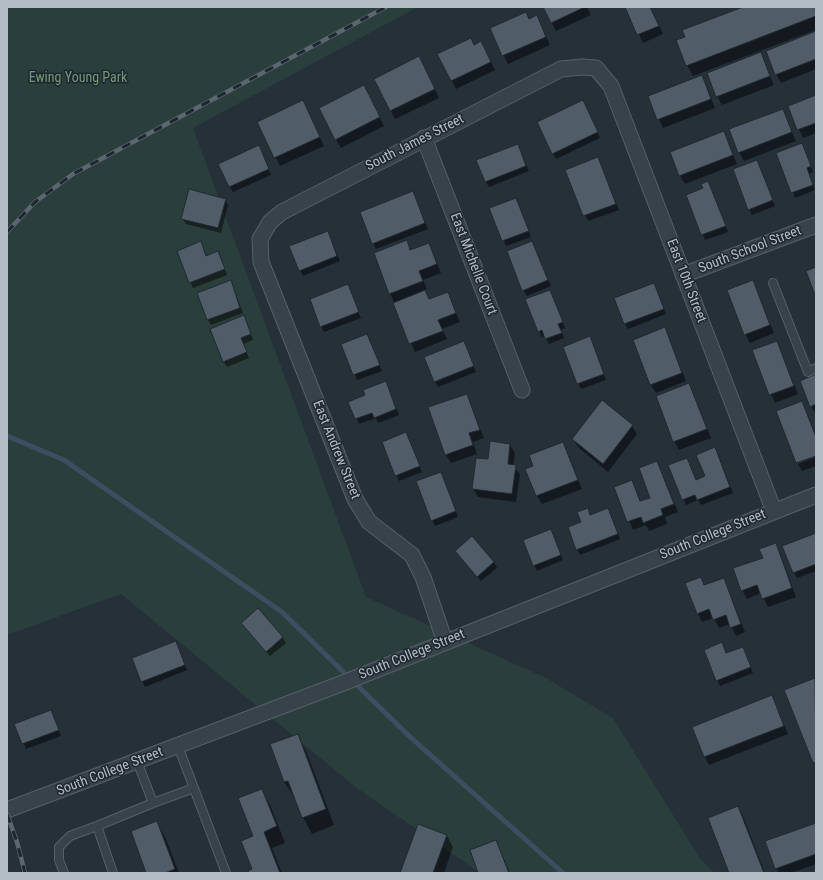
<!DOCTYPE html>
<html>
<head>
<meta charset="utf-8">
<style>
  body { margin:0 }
  #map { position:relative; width:823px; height:880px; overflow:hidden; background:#253039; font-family:"Roboto Condensed",sans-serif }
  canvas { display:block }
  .frame { position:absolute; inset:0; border:8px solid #b4bdc5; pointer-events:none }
</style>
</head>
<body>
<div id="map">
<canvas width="823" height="880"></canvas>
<div class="frame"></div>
</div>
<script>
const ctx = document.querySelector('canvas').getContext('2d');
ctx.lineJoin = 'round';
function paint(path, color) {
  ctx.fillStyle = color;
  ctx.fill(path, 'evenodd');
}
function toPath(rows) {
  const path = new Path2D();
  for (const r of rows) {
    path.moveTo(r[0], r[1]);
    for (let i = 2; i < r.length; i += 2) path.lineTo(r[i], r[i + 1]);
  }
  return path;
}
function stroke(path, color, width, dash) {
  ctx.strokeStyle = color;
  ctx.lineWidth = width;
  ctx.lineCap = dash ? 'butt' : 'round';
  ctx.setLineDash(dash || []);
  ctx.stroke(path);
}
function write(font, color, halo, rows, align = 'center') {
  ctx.font = font + ' "Roboto Condensed",sans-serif';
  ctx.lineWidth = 3;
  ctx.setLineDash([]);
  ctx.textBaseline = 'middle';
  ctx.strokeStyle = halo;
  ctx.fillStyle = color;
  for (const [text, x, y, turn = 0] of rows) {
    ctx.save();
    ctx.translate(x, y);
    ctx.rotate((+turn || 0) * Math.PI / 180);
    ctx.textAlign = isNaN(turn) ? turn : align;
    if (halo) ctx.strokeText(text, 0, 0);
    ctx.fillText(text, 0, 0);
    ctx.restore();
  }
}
const green = toPath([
  [7,7,418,7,193,128,366,597,546,678,613,718,701,860,715,873,480,873,358,789,121,594,7,635]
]);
const shadow = toPath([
  [544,7,587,7,591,15,556,31],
  [626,7,650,7,663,34,643,43],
  [746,7,816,7,816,30,693,76,687,65],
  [537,16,550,45,508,64,491,28],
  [816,33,816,69,781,83,776,74],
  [474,46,486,51,495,70,456,89,439,55],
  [760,54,774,85,722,105,717,96],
  [423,66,439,98,395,119,375,79],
  [702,76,715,108,663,128,649,96],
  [368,95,384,126,341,148,336,140],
  [816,96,816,133,803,138,789,107],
  [585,107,600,138,556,159,539,123],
  [307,110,324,146,280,166,258,122],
  [782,110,796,141,744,161,739,152],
  [723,132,737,164,685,184,680,176],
  [801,144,813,172,809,174,815,190,795,198,777,153],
  [517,145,529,171,489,187,485,181],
  [261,152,271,175,233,192,230,187],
  [598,158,619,210,588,221,567,170],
  [757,161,775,206,752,215,749,209],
  [708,182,728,232,705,240,687,196,704,189],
  [413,193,428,229,376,249,373,243],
  [516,199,531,237,506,246,490,209],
  [225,200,228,205,221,233,186,224,183,219],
  [328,232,340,261,303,276,300,270],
  [406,242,411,251,429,244,441,273,423,280,427,289,424,290,429,300,447,293,460,322,442,329,447,339,415,352,390,293],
  [532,242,551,286,527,296,523,290],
  [200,243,207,257,221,258,227,275,193,288,190,282],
  [752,281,774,333,750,343,745,334],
  [348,286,361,318,324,332,321,326],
  [233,287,243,313,211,325,208,320],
  [656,289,666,314,628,329,625,324],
  [550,291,565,328,561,330,564,338,549,344,545,336,542,337,539,331],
  [246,322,253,340,243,344,249,358,227,367,224,362],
  [664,328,686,381,656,393,651,385],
  [367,335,382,371,357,380,343,344],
  [464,342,476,372,438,387,435,381],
  [776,342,798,394,775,403,753,351],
  [592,343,606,380,581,389,564,347],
  [816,376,816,415,811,406],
  [689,385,711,438,679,450,674,441],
  [388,388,399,415,378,423,376,418,359,424,350,402],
  [466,395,484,438,473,442,477,454,451,463,446,455,429,408],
  [802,402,816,435,816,455],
  [632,426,637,434,608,472,578,447,573,439],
  [406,434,422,472,399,481,396,475],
  [563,443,582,489,542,504,537,496,534,467],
  [510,445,515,453,513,466,520,474,516,502,478,497,473,489,489,460],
  [718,454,733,493,701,505,698,500,686,505,670,466,696,481,706,477],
  [816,457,816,466,802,471,798,464],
  [657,463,678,512,665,517,667,524,649,531,646,525,633,530,616,487,632,481,641,502,651,498],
  [441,473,458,517,435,526,432,520],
  [587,510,591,516,608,510,620,539,580,555,577,549,582,522],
  [551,530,563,560,537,571,534,565],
  [816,534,816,571,797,578,794,573],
  [775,544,780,553,796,597,768,607,761,593,747,599,742,590],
  [456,552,494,562,497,568,481,581],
  [701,578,705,586,724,579,745,632,736,636,730,624,719,628,714,618,702,622,698,614],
  [242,623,282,637,286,643,270,656],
  [176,642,187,670,145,687,142,681],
  [722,644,727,654,745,653,753,673,720,686,717,680],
  [814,679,816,681,816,766,785,690],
  [772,697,788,734,709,765,705,757],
  [53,716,61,736,26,749,16,724],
  [297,735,306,751,334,825,312,834,303,817,295,798,284,782,271,745],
  [262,790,271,807,285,843,272,848,282,873,250,873,254,870,254,836],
  [738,807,743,816,765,873,730,873],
  [157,823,166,839,179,873,148,873],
  [816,824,816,864,791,873,779,873,776,868],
  [418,825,447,836,453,847,444,873,401,873],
  [496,841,510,873,480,873]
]);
const stream = toPath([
  [7,436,64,460,282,612,408,735,563,873]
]);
const building = toPath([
  [543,7,585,7,551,23,543,7],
  [625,7,650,7,659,26,637,35,625,7],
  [743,7,815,7,816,16,686,66,676,40,685,37,682,30,743,7],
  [526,12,529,19,537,15,546,37,502,56,490,28,526,12],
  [816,31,816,59,775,75,766,51,816,31],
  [471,38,474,45,481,41,491,62,451,81,437,54,471,38],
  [761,52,770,76,716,97,707,73,761,52],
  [419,56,435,89,390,111,374,79,419,56],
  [702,75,711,99,657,120,648,96,702,75],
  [364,85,380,117,335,140,319,108,364,85],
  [816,95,816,123,797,130,788,106,816,95],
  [303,100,320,137,274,158,257,122,303,100],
  [583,100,598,132,552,154,537,122,583,100],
  [783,109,792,132,738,153,729,129,783,109],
  [724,131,733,155,679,176,670,152,724,131],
  [802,143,811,166,807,168,813,185,791,193,776,153,802,143],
  [518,144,526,166,485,182,476,160,518,144],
  [259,145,269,169,229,187,218,164,259,145],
  [598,157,616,204,583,216,565,170,598,157],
  [757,160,773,200,748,210,733,169,757,160],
  [708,181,726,226,701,235,686,195,703,188,701,184,708,181],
  [189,189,226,199,218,228,181,219,189,189],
  [413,191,425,223,372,244,360,212,413,191],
  [516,198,529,231,502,241,489,208,516,198],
  [328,231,337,256,299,271,289,246,328,231],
  [407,240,410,250,429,243,437,264,419,271,423,281,389,294,374,253,407,240],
  [201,241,206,256,218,251,225,269,189,283,177,251,201,241],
  [532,241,548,280,522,291,507,251,532,241],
  [816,267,816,295,815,295,806,271,816,267],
  [231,280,240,308,207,320,197,293,231,280],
  [753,280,770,325,744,335,727,290,753,280],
  [654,283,664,309,624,324,614,298,654,283],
  [348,284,359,312,320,327,310,299,348,284],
  [425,290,429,299,448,292,456,313,438,320,443,331,409,344,393,303,425,290],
  [550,290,563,322,558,324,562,333,545,339,542,330,538,332,525,299,550,290],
  [244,315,251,334,241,338,247,352,223,362,210,329,244,315],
  [665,327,682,373,650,385,633,340,665,327],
  [367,334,380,365,353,375,341,344,367,334],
  [590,336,604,374,577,384,563,347,590,336],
  [464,341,474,366,434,382,424,357,464,341],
  [777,341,794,386,769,395,752,350,777,341],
  [816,374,816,404,810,407,800,381,816,374],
  [386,381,396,409,374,418,372,413,355,419,348,402,365,395,363,390,386,381],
  [689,383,707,429,673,442,656,396,689,383],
  [467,394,480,430,469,433,473,445,445,455,428,407,467,394],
  [602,400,633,425,603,464,572,439,602,400],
  [802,401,816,437,816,456,796,463,776,411,802,401],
  [406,432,420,466,395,476,382,442,406,432],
  [490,441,510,444,508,464,516,465,512,494,472,489,476,458,488,459,490,441],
  [563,442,578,480,536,496,525,469,533,466,529,455,563,442],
  [715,447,730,487,697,500,695,495,682,500,668,465,687,458,696,480,705,476,696,455,715,447],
  [657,461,674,504,661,509,663,515,643,523,641,517,627,522,614,487,632,480,640,501,650,498,639,468,657,461],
  [441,472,456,511,431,521,416,481,441,472],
  [588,508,590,515,608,508,618,534,576,550,568,527,581,522,577,512,588,508],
  [551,529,561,555,533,566,523,540,551,529],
  [816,533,816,564,793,573,782,546,816,533],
  [472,536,494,562,477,577,455,551,472,536],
  [776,543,792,588,762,599,757,585,741,591,733,568,763,558,759,549,776,543],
  [701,577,704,585,724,578,741,624,730,628,726,615,713,620,709,609,697,614,685,583,701,577],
  [258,608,283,637,266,652,241,623,258,608],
  [176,641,185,665,141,682,132,658,176,641],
  [722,642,726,653,743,647,751,667,716,681,704,650,722,642],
  [815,678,816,762,813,763,784,690,815,678],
  [772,695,784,726,704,757,692,727,772,695],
  [51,710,59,730,22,744,14,724,51,710],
  [298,734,326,809,302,818,288,781,284,782,270,744,298,734],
  [262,789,277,826,264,832,280,873,249,873,248,871,252,869,241,841,253,836,238,798,262,789],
  [738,806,764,873,729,873,708,818,738,806],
  [157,821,175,869,165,873,146,873,131,831,157,821],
  [816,823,816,854,775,869,765,841,816,823],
  [418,824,447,835,433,873,400,873,418,824],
  [496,840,509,873,478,873,470,850,496,840]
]);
const lane = toPath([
  [773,283,808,372,816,368],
  [178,746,226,873],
  [153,803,194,788],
  [64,873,59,860,59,847,70,836,97,826],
  [113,873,97,826,153,803,137,761]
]);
const street = toPath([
  [424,138,522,390],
  [683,275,816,225],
  [445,642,423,577,412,555,369,522,355,499,261,262,260,239,270,222,282,212,561,69,582,67,596,68,611,86,774,511],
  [7,810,343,683,816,495]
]);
const rail = toPath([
  [7,232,35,202,73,174,386,7],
  [7,814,17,842,25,873]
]);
const parkNames = [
  ["Ewing Young Park",78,78]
];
const streetNames = [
  ["South James Street",415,143,-27],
  ["South School Street",750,250,-21],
  ["East Michelle Court",473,264,69],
  ["East 10th Street",686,281,69],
  ["East Andrew Street",336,450,68],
  ["South College Street",713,535,-22],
  ["South College Street",412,655,-22],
  ["South College Street",110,772,-21]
];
paint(green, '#2a3e3c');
paint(shadow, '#0007');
stroke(stream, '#3c4f61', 5);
paint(building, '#505c67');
stroke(building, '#202931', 1);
stroke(lane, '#576068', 10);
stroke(street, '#576068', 17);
stroke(lane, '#38424a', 8);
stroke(street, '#38424a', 15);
stroke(rail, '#5b6670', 4.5);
stroke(rail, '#1e272f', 3, [9]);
write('14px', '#749979', '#1e272f', parkNames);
write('14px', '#b4bdc5', '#1e272f', streetNames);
</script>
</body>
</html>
